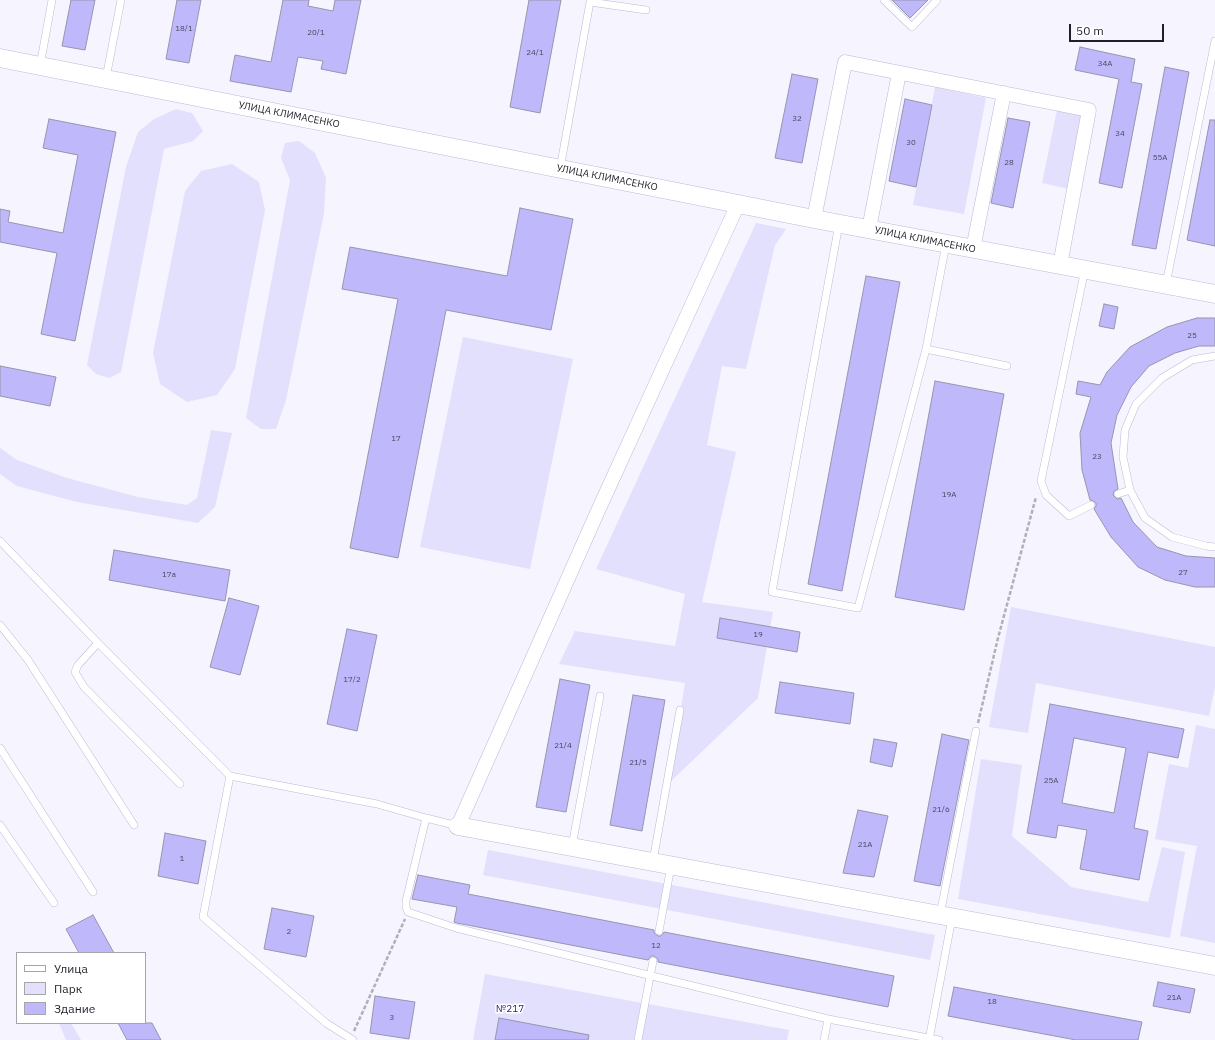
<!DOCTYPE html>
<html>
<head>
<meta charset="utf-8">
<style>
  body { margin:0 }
  #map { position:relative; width:1215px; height:1040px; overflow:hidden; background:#f5f4ff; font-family:"IBM Plex Sans",sans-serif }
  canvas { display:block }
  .legend { position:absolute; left:16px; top:952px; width:130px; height:72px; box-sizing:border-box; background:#fff; border:1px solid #a6a5a9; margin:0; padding:5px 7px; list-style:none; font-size:12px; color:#201f29 }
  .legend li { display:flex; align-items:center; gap:8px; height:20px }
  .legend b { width:20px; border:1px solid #a6a5a9 }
  .scale { position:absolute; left:1069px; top:24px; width:95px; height:18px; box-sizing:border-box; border:2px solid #201f29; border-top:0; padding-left:5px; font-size:12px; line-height:14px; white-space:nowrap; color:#201f29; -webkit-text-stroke:3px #fff; paint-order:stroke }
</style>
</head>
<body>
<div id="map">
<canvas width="1215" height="1040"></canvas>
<ul class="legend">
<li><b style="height:5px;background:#fff"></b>Улица</li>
<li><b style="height:11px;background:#e2e0fc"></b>Парк</li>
<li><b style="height:11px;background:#bfb9fc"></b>Здание</li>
</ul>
<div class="scale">50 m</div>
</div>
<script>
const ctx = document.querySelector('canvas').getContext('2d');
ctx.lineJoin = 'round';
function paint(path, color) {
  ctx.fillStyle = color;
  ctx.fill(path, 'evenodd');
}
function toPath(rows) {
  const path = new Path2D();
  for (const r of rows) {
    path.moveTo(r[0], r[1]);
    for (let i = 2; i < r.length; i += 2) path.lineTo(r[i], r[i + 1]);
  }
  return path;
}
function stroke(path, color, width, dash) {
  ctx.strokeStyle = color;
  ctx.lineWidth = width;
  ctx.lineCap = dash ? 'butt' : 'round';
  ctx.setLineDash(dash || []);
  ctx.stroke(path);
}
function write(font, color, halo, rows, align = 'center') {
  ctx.font = font + ' "IBM Plex Sans",sans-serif';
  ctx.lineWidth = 3;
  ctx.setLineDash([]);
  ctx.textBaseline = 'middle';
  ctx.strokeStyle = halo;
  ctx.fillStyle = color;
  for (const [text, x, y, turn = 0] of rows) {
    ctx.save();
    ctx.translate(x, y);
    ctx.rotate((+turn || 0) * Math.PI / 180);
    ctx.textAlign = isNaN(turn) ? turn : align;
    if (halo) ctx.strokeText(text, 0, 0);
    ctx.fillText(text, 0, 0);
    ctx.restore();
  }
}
const green = toPath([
  [935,87,986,98,964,214,913,205],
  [176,109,192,113,203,131,193,141,164,149,121,372,109,378,96,374,87,365,126,167,138,132,154,119],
  [1057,110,1084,116,1069,189,1042,183],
  [299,141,315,153,326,178,324,213,286,400,276,429,261,429,246,418,290,180,281,158,285,143],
  [232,164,259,182,265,210,235,369,217,395,187,402,160,384,153,353,185,191,201,171],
  [756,223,786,229,775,245,746,369,722,366,707,445,736,452,702,602,773,612,758,698,669,783,685,683,559,664,575,631,675,646,685,594,596,569],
  [463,337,573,359,530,569,420,547],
  [211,430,232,433,215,507,198,523,77,502,17,486,0,474,0,448,17,460,67,478,138,497,187,505,197,498],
  [1011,607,1215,647,1215,687,1209,716,1036,683,1028,733,989,727],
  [1196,725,1215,729,1215,943,1180,936,1197,846,1155,839,1169,764,1188,768],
  [981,759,1022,765,1012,836,1071,887,1148,902,1162,847,1185,852,1170,938,958,899],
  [488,850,935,935,930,960,483,875],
  [485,974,789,1030,787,1040,473,1040],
  [59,1023,71,1023,81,1040,66,1040]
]);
const building = toPath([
  [71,0,95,0,85,50,62,46,71,0],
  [177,0,201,0,189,63,166,59,177,0],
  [283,0,309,0,308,6,333,11,335,0,361,0,346,74,321,69,323,61,298,57,291,92,230,81,235,55,271,62,283,0],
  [529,0,561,0,540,113,510,107,529,0],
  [892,0,928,0,910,18,892,0],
  [1080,47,1135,59,1131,82,1142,84,1122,188,1099,183,1119,79,1075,70,1080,47],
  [1165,67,1189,72,1156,249,1132,245,1165,67],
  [792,74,818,79,802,163,775,158,792,74],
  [905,99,932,105,916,187,889,181,905,99],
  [1008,118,1030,122,1013,208,991,203,1008,118],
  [49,119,116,132,75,341,41,334,57,253,0,242,0,209,10,211,8,222,63,233,78,155,43,148,49,119],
  [1210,120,1215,120,1215,246,1187,240,1210,120],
  [520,208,573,219,551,330,446,310,398,558,350,548,398,299,342,289,350,247,507,276,520,208],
  [866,276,900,282,842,591,808,584,866,276],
  [1104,304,1118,307,1114,329,1099,326,1104,304],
  [1197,318,1215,318,1215,346,1199,346,1175,353,1149,366,1131,387,1117,415,1111,443,1118,489,1114,491,1113,495,1117,499,1121,498,1133,522,1157,547,1186,556,1215,558,1215,587,1195,587,1165,580,1138,567,1111,537,1094,509,1096,506,1096,503,1093,501,1090,500,1082,470,1080,433,1091,397,1076,394,1078,381,1100,385,1107,372,1130,347,1167,327,1197,318],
  [0,366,56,377,50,406,0,396,0,366],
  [935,381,1004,394,964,610,895,597,935,381],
  [114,550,230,570,225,601,109,580,114,550],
  [229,598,259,606,240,675,210,667,229,598],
  [720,618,800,632,797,652,717,638,720,618],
  [347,629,377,635,357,731,327,724,347,629],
  [560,679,590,685,566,812,536,807,560,679],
  [780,682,854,693,850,724,775,713,780,682],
  [633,695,665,700,642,831,610,825,633,695],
  [1050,704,1184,729,1178,758,1148,752,1134,828,1148,831,1139,880,1080,869,1087,830,1058,825,1056,838,1027,833,1050,704],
  [1074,738,1126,748,1114,813,1062,803,1074,738],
  [942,734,969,740,940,886,914,881,942,734],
  [874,739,897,743,892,767,870,762,874,739],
  [858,810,888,816,874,877,843,873,858,810],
  [165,833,206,841,198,884,158,876,165,833],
  [418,875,470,885,468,894,654,930,654,933,658,936,661,936,664,932,894,976,888,1007,658,962,658,959,654,956,651,956,648,960,457,923,454,922,457,907,412,899,418,875],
  [272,908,314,916,306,957,264,949,272,908],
  [93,915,114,953,79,953,66,929,93,915],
  [1158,982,1195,989,1190,1013,1153,1006,1158,982],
  [954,987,1142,1022,1138,1040,1076,1040,948,1016,954,987],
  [375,996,415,1002,409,1039,370,1033,375,996],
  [499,1018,589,1035,588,1040,495,1040,499,1018],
  [118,1023,152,1023,161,1040,127,1040,118,1023]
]);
const path = toPath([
  [978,723,998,638,1036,497],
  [354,1031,405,919]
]);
const service = toPath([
  [884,0,912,27,937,0],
  [40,66,52,0],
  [106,78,121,0],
  [560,169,590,2,646,10],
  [839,224,772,592,858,608,926,349],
  [946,244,926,349,1007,366],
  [1085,269,1041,481,1046,495,1069,516,1091,505],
  [1166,284,1215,41],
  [1215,356,1192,360,1162,378,1136,404,1125,430,1123,457,1130,490,1145,518,1172,537,1206,546,1215,547],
  [1118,494,1130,490],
  [0,541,98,643,230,776],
  [0,625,28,660,134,825],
  [98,643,78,665,75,672,84,687,180,784],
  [0,748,93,892],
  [426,818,406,901,406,907,408,912,456,928,828,1019,939,1040],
  [0,825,54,903],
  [572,846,600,696],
  [653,861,680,710],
  [940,915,976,731],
  [659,931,671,866],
  [353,1040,326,1023,203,917,230,776,377,804,426,818,458,826],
  [638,1040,653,961],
  [824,1040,828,1019],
  [929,1040,952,918]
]);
const minor = toPath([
  [814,219,845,62,1089,110,1060,265],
  [869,229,899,73],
  [973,249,1004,93],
  [458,826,597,513,738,204]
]);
const tertiary = toPath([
  [0,58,814,219,1215,294],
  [458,826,1215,966]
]);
const numberNames = [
  ["18/1",184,29],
  ["20/1",316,33],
  ["24/1",535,53],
  ["34А",1105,64],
  ["32",797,119],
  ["34",1120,134],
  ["30",911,143],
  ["55А",1160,158],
  ["28",1009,163],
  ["25",1192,336],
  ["17",396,439],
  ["23",1097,457],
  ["19А",949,495],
  ["27",1183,573],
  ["17а",169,575],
  ["19",758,635],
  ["17/2",352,680],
  ["21/4",563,746],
  ["21/5",638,763],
  ["25А",1051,781],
  ["21/6",941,810],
  ["21А",865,845],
  ["1",182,859],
  ["2",289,932],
  ["12",656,946],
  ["21А",1174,998],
  ["18",992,1002],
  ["3",392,1018]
];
const streetNames = [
  ["УЛИЦА КЛИМАСЕНКО",289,115,11],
  ["УЛИЦА КЛИМАСЕНКО",607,178,11],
  ["УЛИЦА КЛИМАСЕНКО",925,240,11]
];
const parkNames = [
  ["№217",510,1009]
];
paint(green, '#e2e0fc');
paint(building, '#bfb9fc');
stroke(building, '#9695ad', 1);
stroke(service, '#bcbad4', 8);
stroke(minor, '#bcbad4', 15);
stroke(tertiary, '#bcbad4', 19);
stroke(path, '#b0afba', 2.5, [4, 2]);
stroke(service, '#fff', 7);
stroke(minor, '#fff', 14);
stroke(tertiary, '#fff', 18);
write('8px', '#48465e', null, numberNames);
write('10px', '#201f29', '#fff', streetNames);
write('10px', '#39207e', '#fff', parkNames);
</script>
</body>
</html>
